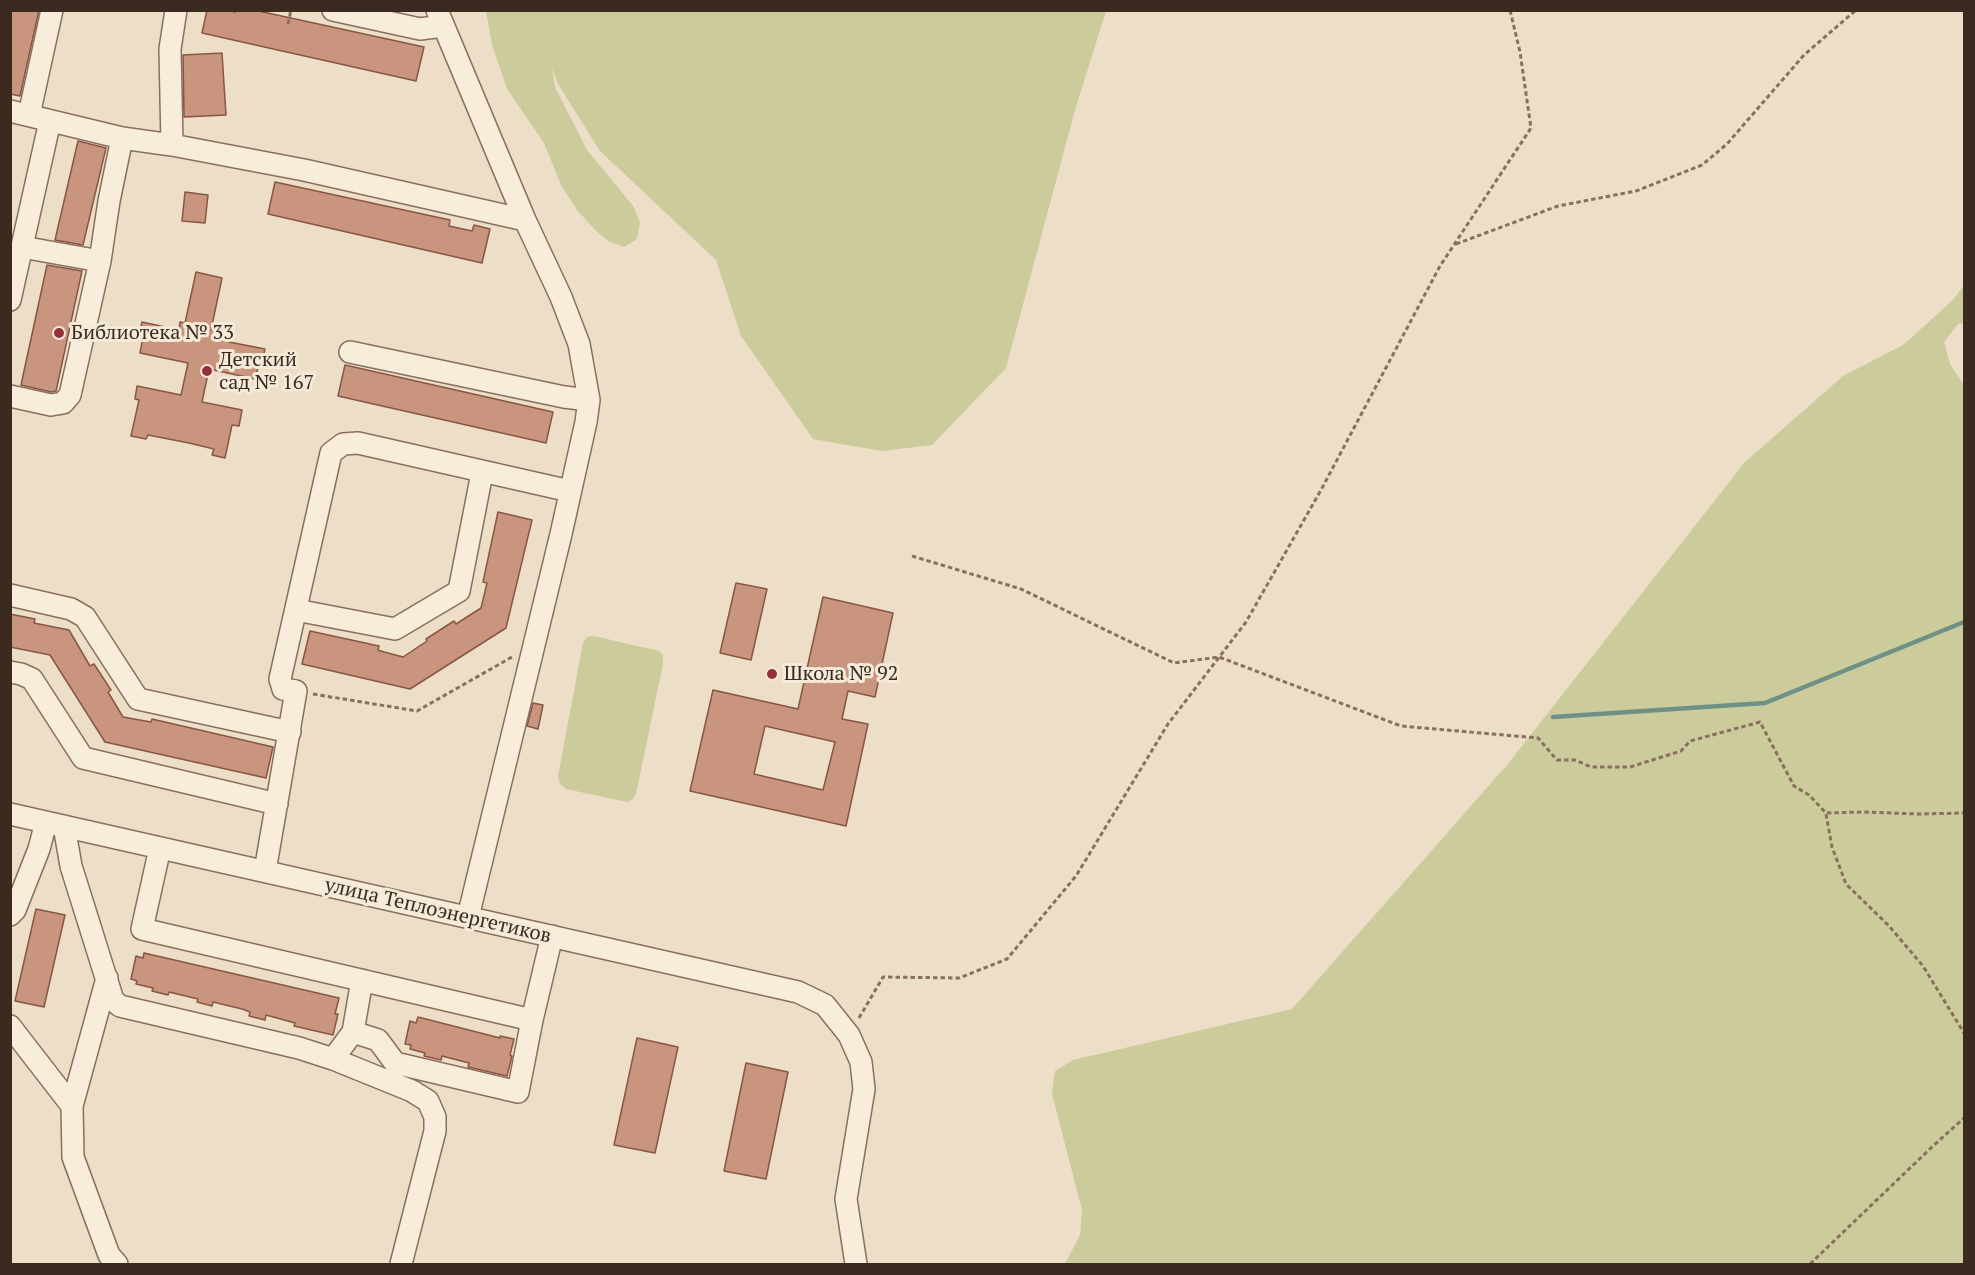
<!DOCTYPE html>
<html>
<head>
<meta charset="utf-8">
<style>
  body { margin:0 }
  #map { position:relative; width:1975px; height:1275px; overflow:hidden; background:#eddec8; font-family:"PT Serif",serif }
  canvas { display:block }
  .frame { position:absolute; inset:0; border:12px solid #3a2a20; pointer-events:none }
</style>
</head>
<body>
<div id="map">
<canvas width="1975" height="1275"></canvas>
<div class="frame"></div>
</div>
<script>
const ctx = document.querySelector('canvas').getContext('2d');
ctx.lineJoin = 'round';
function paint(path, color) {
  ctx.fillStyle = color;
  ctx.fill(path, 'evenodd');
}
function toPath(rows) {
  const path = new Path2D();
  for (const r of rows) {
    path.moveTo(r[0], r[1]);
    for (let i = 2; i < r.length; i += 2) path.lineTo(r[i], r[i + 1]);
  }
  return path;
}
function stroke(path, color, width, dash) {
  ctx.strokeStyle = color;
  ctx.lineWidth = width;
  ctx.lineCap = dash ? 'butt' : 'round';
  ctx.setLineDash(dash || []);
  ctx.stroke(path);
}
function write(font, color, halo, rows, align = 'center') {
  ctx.font = font + ' "PT Serif",serif';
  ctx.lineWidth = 6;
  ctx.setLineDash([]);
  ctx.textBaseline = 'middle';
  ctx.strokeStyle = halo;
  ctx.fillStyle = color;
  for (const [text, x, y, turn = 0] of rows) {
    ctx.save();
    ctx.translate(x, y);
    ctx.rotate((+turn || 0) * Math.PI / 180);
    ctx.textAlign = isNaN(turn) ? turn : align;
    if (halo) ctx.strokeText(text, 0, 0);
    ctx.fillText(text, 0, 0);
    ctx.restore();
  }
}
const green = toPath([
  [486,11,1106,11,1075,110,1006,368,932,445,882,451,813,439,741,336,716,260,600,151,558,84,552,68,555,87,587,150,633,206,640,222,637,239,624,247,610,242,597,232,577,210,561,185,544,143,507,89,492,45],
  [1964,285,1964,323,1958,324,1944,342,1950,364,1964,385,1964,1264,1065,1264,1080,1235,1082,1210,1052,1094,1055,1071,1073,1060,1292,1009,1507,765,1745,462,1843,376,1903,345,1953,300],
  [594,636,659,651,663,655,663,664,636,794,633,799,627,802,566,789,560,784,558,776,583,643,587,637]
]);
const stream = toPath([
  [1553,717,1765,703,1964,622]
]);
const building = toPath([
  [10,10,39,10,20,96,10,94,10,10],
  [207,10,254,10,424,47,416,81,202,33,207,10],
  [222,53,226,115,184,117,183,55,222,53],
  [78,141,106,148,83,245,55,240,78,141],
  [275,182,450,220,449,226,472,231,474,225,490,229,482,263,268,214,275,182],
  [185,192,208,195,205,223,182,221,185,192],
  [47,265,82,271,56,391,51,392,21,385,47,265],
  [196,272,222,278,211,330,230,334,229,342,265,349,261,364,259,364,255,379,209,369,202,402,242,410,239,426,232,425,225,458,212,455,214,449,189,443,148,435,146,439,131,436,139,400,135,399,137,386,181,395,188,363,140,353,143,337,139,336,142,322,179,330,180,322,185,323,196,272],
  [345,365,553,412,546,443,338,396,345,365],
  [498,512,532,520,506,628,410,689,302,664,310,631,379,646,378,650,384,652,403,657,427,641,426,639,454,621,456,624,481,608,487,583,483,582,498,512],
  [736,583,767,589,751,660,720,653,736,583],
  [823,597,893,613,875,697,848,691,842,719,868,724,846,826,690,791,713,690,798,709,823,597],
  [765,726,835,742,823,790,754,774,765,726],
  [10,614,35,619,34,623,69,630,90,666,94,664,111,690,108,692,123,717,151,722,152,719,273,747,266,778,105,742,50,655,10,647,10,614],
  [533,703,543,705,538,729,527,726,533,703],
  [36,909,65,915,44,1007,15,1001,36,909],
  [144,953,339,998,335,1014,338,1014,333,1035,294,1026,295,1023,266,1015,265,1020,249,1016,250,1012,242,1009,213,1002,212,1006,197,1002,198,999,169,992,168,995,152,991,153,988,136,984,137,981,131,979,136,956,143,958,144,953],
  [418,1017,500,1038,500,1036,514,1039,510,1055,512,1056,507,1076,468,1067,469,1063,442,1056,441,1060,424,1056,425,1053,410,1049,411,1045,405,1044,410,1021,416,1023,418,1017],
  [637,1038,678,1047,655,1153,614,1145,637,1038],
  [746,1063,788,1072,766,1179,724,1171,746,1063]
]);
const path = toPath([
  [234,13,235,10],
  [288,24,291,10],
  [1456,244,1558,206,1636,191,1702,165,1727,144,1804,55,1856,10],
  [912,556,1021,589,1174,663,1219,657,1401,726,1538,738,1557,760,1575,760,1591,767,1630,767,1681,751,1690,741,1760,722,1794,786,1809,795,1826,813,1862,812,1919,814,1964,813],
  [313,694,417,711,512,657],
  [1826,814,1832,847,1846,884,1889,926,1923,966,1964,1033],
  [859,1018,883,977,959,978,1007,959,1076,876,1168,724,1246,622,1321,490,1440,266,1531,128,1520,52,1510,10],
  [1810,1264,1933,1146,1964,1118]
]);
const minor = toPath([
  [333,10,420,29,443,26],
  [437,10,525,220,561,297,579,344,589,400,586,422,561,534,468,917],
  [10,111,122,138,172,145,304,170,525,220],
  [29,115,52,10],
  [172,145,170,49,176,10],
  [22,247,100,261],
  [10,300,50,121],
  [350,352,564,397,589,400],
  [10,396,51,405,63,403,70,395,100,261,109,201,122,138],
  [10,595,71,609,85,617,138,699,290,732],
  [296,610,395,629,459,591,482,473],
  [10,672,21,674,32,679,83,758,277,804],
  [10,814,798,992,825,1005,849,1035,861,1062,864,1089,846,1199,856,1264],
  [64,826,71,866,113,1000,120,1006,299,1048,333,1059,412,1091,428,1101,435,1117,435,1131,401,1264],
  [160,848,142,929,532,1020,552,936],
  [265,871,296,691,283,689,280,679,331,453,343,444,358,443,570,491],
  [10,915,15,910,39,849,46,822],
  [107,978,72,1106,73,1157,109,1255,117,1264],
  [10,1026,72,1106],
  [353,1032,378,1040,395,1063,518,1092,532,1020],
  [333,1059,353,1032,362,980]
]);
const markers = [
  [59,333,6,"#962f3c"],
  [207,371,6,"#962f3c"],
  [772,674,6,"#962f3c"]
];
const poiNames = [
  ["Библиотека № 33",71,333],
  ["Детский",219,360],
  ["сад № 167",219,383],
  ["Школа № 92",784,674]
];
const streetNames = [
  ["улица Теплоэнергетиков",438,911,13]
];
paint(green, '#cccb9c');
stroke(stream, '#6f9084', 4.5);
paint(building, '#ca957f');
stroke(building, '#875644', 1.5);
stroke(minor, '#896f5d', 24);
stroke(path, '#896f5d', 3, [4.5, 3]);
stroke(minor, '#f8ecdb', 21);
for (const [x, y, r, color] of markers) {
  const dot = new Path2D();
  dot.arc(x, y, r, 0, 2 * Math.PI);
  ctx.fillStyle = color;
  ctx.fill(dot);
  stroke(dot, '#f5e9d7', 2);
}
write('20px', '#3a2a20', '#f5e9d7', poiNames, 'left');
write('20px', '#3a2a20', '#f5e9d7', streetNames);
</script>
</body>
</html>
